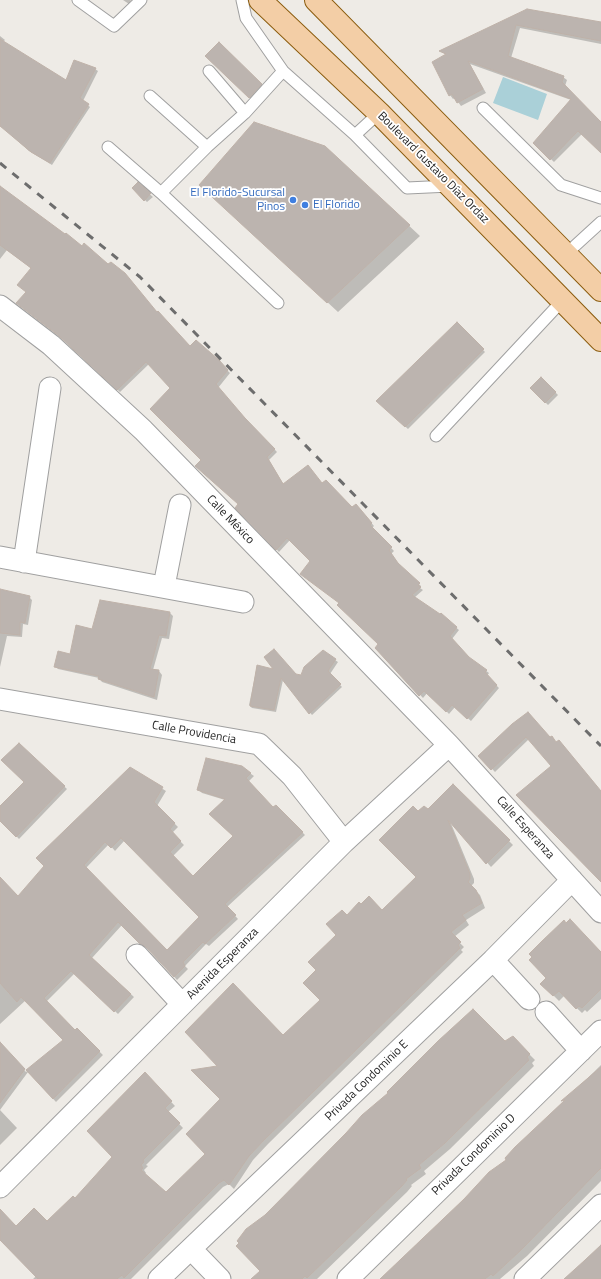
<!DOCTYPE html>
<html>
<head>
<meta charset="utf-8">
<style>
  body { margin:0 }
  canvas { display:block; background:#eeebe6 }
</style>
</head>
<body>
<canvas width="601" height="1279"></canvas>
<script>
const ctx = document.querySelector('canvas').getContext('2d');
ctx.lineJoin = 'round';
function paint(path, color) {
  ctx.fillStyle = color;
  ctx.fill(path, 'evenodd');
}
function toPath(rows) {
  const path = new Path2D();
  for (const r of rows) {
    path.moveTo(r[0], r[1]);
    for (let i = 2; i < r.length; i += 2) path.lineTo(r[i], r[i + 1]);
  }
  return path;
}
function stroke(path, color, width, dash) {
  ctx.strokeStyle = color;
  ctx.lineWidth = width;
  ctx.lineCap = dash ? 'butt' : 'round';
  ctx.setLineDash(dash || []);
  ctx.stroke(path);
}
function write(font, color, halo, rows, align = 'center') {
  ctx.font = font + ' "Titillium Web",sans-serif';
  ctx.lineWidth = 3.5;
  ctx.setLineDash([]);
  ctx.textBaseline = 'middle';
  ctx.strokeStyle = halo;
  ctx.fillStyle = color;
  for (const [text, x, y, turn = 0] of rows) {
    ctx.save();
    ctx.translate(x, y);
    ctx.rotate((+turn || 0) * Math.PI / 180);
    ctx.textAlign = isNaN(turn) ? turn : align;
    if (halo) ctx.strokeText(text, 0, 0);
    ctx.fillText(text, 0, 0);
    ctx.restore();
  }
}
const water = toPath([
  [503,77,547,94,538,120,493,103]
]);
const shadow = toPath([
  [123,0,131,0,129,4],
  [527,10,601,23,601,44,520,28,511,58,563,77,567,80,565,86,601,123,601,148,582,134,554,162,534,143,571,100,470,64,486,93,461,106,455,98,453,99,450,95,446,55,441,51],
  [0,36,5,40,3,42,66,82,95,69,98,71,83,101,90,107,52,165,29,151,0,125],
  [219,44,264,87,252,100,207,56],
  [325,147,420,236,338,312,211,195],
  [138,184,153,197,147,202,133,188],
  [0,193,157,314,190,347,221,364,230,373,218,388,248,422,277,452,269,460,284,485,322,484,352,509,359,508,374,526,372,528,394,551,391,554,400,566,421,586,420,588,423,590,414,598,440,616,441,615,459,630,452,639,469,658,489,673,487,676,499,688,471,721,455,707,449,714,428,692,423,698,376,648,379,644,340,604,312,561,290,540,279,552,236,508,239,504,202,459,171,388,149,364,120,392,63,339,27,292,32,269,7,250,0,259],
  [457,323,485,352,408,429,378,401],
  [541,378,558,395,548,405,531,388],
  [0,590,29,597,32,600,28,625,23,624,22,637,7,636,0,667],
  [170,613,173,616,169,639,162,638,153,670,159,671,162,675,157,700,102,682,99,678,58,669,55,666,71,655,92,630],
  [323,652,338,662,330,674,342,687,312,715,283,680,276,712,252,708,249,705,257,666,301,676],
  [513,724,550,739,601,792,601,881,552,766,529,739,495,772,480,756],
  [19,744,67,789,19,839,0,819,0,807,25,782],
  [241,767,254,776,248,782,273,808,276,806,305,835,227,907,238,919,209,946,206,944,185,966,188,969,177,980,150,949,143,946,122,925,92,958,134,997,118,1014,75,973,46,1002,75,1032,77,1030,103,1055,56,1102,28,1072,0,1110,0,1044,26,1072,64,1040,26,1000,0,1024,0,879,19,897,130,768,166,791,157,806,178,827,172,833,184,845,173,856,193,877,235,836,225,800,202,793,199,790],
  [125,840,200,917,167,951,86,868,109,844,115,851],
  [453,785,513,845,491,867,450,821,474,879,474,883,471,886,480,895,485,908,466,920,469,925,454,937,464,947,461,950,463,952,268,1144,253,1160,234,1189,229,1184,223,1187,131,1279,33,1279,36,1276,0,1239,0,1221,16,1227,47,1222,75,1199,114,1157,145,1074,175,1106,168,1112,183,1128,146,1165,148,1166,144,1170,146,1173,145,1174,166,1193,207,1154,221,1099,219,1066,283,1036,322,1000,318,970,347,916,382,911,417,877,419,812,428,811],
  [601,953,601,999,587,1012,585,1010,582,1013,564,996,559,1001,542,984],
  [513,1038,535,1060,532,1063,534,1066,450,1149,424,1171,426,1174,411,1185,412,1186,407,1192,317,1279,270,1279,505,1043],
  [601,1065,601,1181,527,1256,500,1279,381,1279,508,1160,516,1148],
  [0,1110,17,1128,0,1145]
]);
const building = toPath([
  [527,9,601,22,601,41,516,25,508,56,564,76,562,82,601,122,601,153,578,131,550,160,533,143,571,99,468,61,483,89,457,103,452,94,449,96,432,62,446,54,439,51,527,9],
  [0,39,66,80,74,60,96,68,80,98,89,104,50,163,31,152,0,126,0,39],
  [219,42,262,84,249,98,205,56,219,42],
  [254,122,325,146,410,225,327,303,199,185,254,122],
  [138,182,151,193,144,201,132,188,138,182],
  [0,186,65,234,66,233,82,246,84,243,108,264,111,262,125,273,157,312,158,311,190,346,196,340,219,360,228,370,216,384,245,418,275,449,267,457,283,484,308,465,322,483,326,480,352,507,356,504,372,523,370,525,392,547,389,550,398,563,420,583,418,585,421,587,412,595,440,614,441,613,457,627,450,636,469,657,487,670,485,672,497,685,467,719,452,705,446,712,424,691,419,696,375,648,378,644,337,605,339,603,300,574,310,561,287,538,276,550,235,508,238,504,195,466,201,460,150,409,170,388,146,362,117,390,59,336,16,303,26,292,17,285,31,268,0,245,0,186],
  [457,322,484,349,405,427,376,401,457,322],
  [541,377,556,392,545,403,530,388,541,377],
  [0,589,30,596,25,623,20,622,20,635,0,633,0,589],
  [100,600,170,612,166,636,159,635,150,669,159,670,154,697,98,679,99,676,54,667,58,651,70,654,76,625,92,629,100,600],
  [274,649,296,674,301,675,304,667,323,650,336,659,328,671,341,684,309,714,281,678,274,710,250,706,257,665,273,669,264,657,274,649],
  [528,712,550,737,552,736,556,742,559,740,601,791,601,882,516,795,551,766,526,737,491,770,478,756,512,724,528,712],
  [19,743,65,786,16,837,0,821,0,806,24,782,1,760,19,743],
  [206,758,242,766,251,773,246,778,273,807,276,805,303,832,225,904,236,915,205,944,203,942,183,962,185,966,174,977,146,947,139,943,118,922,89,955,131,994,114,1012,71,971,44,998,75,1030,77,1028,100,1051,53,1099,26,1070,63,1040,21,997,17,1002,0,983,0,877,18,896,44,866,36,858,130,767,163,787,154,802,175,823,170,829,181,841,170,852,193,876,233,836,209,814,225,799,197,790,206,758],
  [121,838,199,917,167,950,84,865,105,842,111,848,121,838],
  [453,784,510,840,486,864,448,820,470,874,470,879,468,882,476,890,482,903,462,915,466,920,451,932,461,942,458,945,460,948,264,1140,249,1156,229,1185,224,1180,219,1183,124,1278,122,1275,117,1279,38,1279,0,1240,0,1209,16,1226,34,1208,47,1221,73,1196,75,1198,112,1157,87,1131,145,1072,172,1101,165,1108,180,1123,143,1160,144,1162,141,1165,143,1168,141,1170,166,1192,205,1154,186,1134,220,1099,191,1070,217,1066,185,1032,233,983,283,1035,320,1000,303,983,316,970,308,962,336,935,326,924,342,910,347,915,359,902,361,904,369,896,382,910,416,877,379,840,413,806,418,811,424,806,428,809,453,784],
  [570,919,601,952,601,989,582,1008,579,1006,576,1009,559,991,553,996,540,984,546,978,529,960,532,957,529,954,542,941,564,920,566,923,570,919],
  [473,1009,505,1041,513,1036,530,1054,527,1057,529,1060,445,1143,419,1165,421,1168,406,1179,407,1180,402,1186,307,1278,305,1276,302,1279,251,1279,260,1271,236,1246,239,1243,237,1241,246,1229,265,1215,346,1133,362,1115,388,1093,387,1092,438,1041,473,1009],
  [0,1042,25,1069,0,1103,0,1042],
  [601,1067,601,1168,521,1250,493,1276,491,1274,485,1279,380,1279,464,1199,489,1172,506,1160,505,1158,515,1147,565,1100,561,1101,601,1067],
  [601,1245,601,1279,564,1279,585,1260,601,1245]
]);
const service = toPath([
  [78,0,114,26,141,0],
  [209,71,245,113],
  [283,71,355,135,379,113],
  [150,96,207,147],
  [483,108,561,185,601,198],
  [355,135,407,188,450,186],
  [108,147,161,193,207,147,245,113,283,71,246,18,242,0],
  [161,193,278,303],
  [566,254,601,222],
  [436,436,562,301]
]);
const minor = toPath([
  [0,306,51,345,143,430,449,745,601,912],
  [0,557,243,602],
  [24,562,50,388],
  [164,586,180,505],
  [0,699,259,744,292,776,344,842],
  [137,955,182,1004],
  [493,960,529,999],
  [546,1012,581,1051],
  [0,1187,344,842,449,745],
  [191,1249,220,1279],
  [159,1279,493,960,572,880],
  [348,1279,601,1031],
  [525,1279,601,1205]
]);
const primary = toPath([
  [260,0,379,113,601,340],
  [316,0,601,290]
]);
const rail = toPath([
  [0,163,140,277,601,746]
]);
const markers = [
  [293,200,4,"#3f7fe0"],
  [305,205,4,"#3f7fe0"]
];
const streetNames = [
  ["Boulevard Gustavo Díaz Ordaz",433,168,45],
  ["Calle México",230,520,46],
  ["Calle Providencia",194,733,10],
  ["Calle Esperanza",525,828,48],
  ["Avenida Esperanza",223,964,-45],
  ["Privada Condominio E",367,1081,-44],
  ["Privada Condominio D",474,1155,-44]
];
const shopNames = [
  ["El Florido-Sucursal",285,193],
  ["Pinos",285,207],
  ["El Florido",313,205,"left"]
];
paint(water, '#aad0d8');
paint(shadow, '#0003');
paint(building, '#bcb4af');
stroke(building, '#bfb2a9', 1);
stroke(service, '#a0a0a0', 13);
stroke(minor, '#a0a0a0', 23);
stroke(primary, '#8b5c0e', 24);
stroke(service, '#fff', 11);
stroke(minor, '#fff', 21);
stroke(primary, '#f3cea6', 22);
stroke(rail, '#6d6d6d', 3, [8, 8]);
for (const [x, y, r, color] of markers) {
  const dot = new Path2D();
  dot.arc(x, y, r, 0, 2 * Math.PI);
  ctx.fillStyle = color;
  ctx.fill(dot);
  stroke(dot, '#fff', 1.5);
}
write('12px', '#1f1f1f', '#fff', streetNames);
write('12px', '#366cbe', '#fff', shopNames, 'right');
</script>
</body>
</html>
